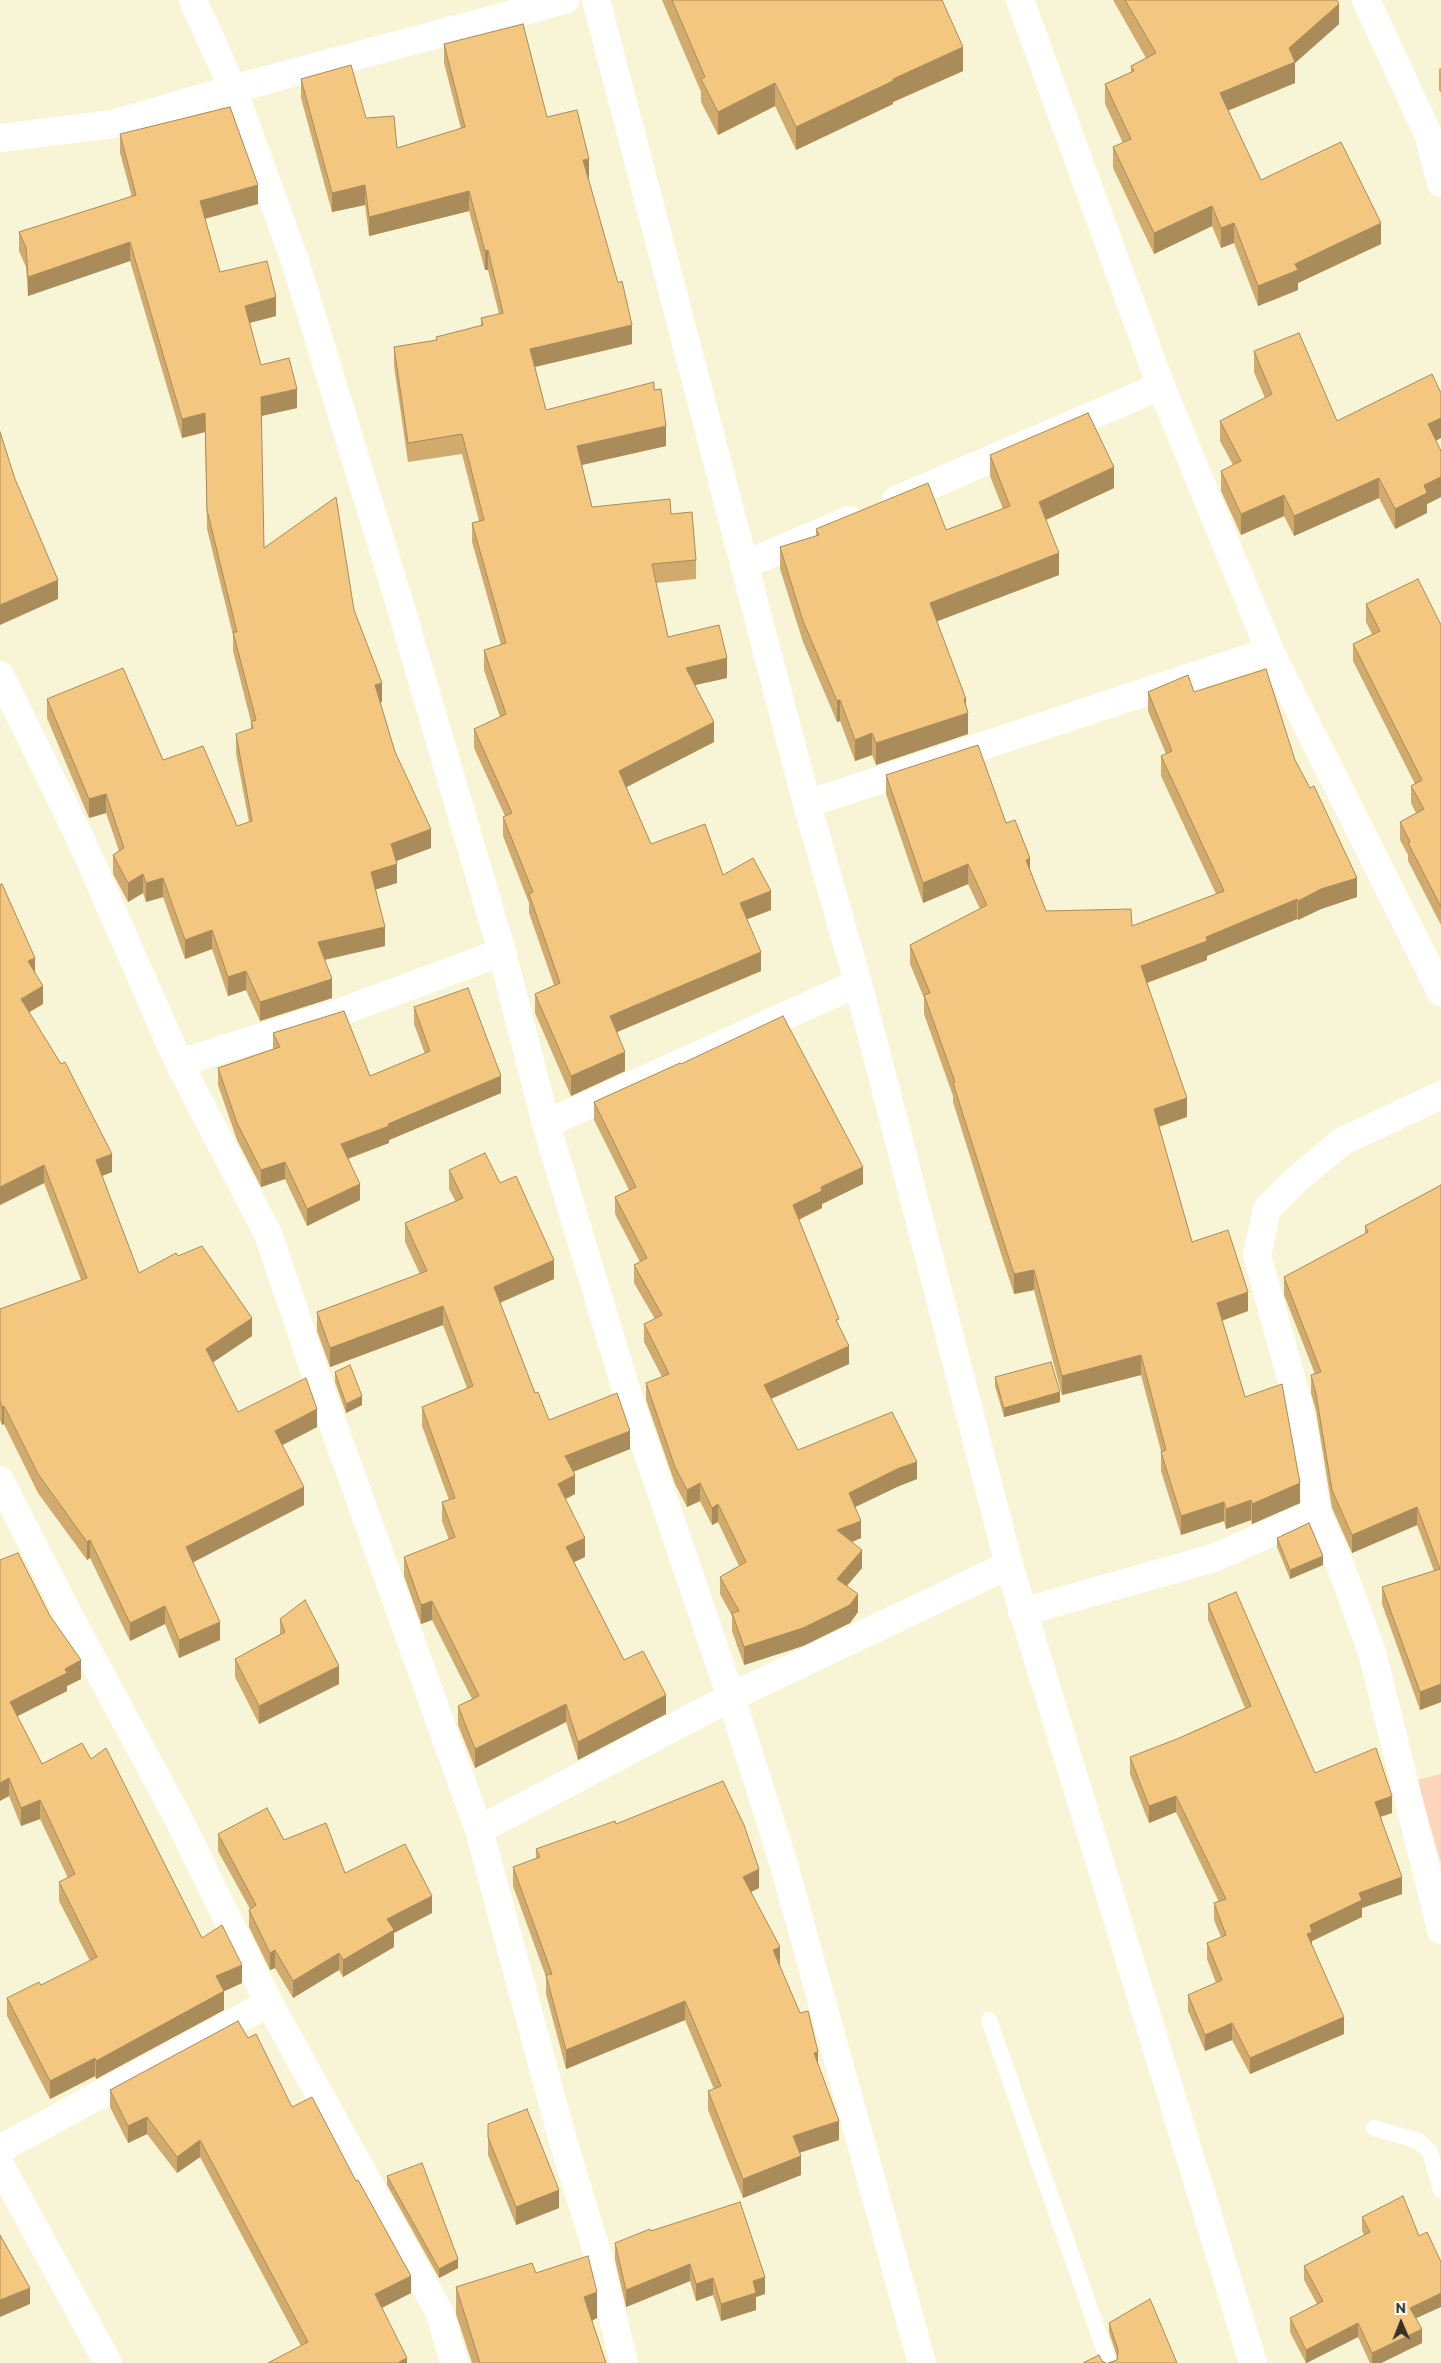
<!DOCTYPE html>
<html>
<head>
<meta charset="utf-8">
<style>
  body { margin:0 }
  #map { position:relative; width:1441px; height:2363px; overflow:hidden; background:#f7f5d5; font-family:Commissioner,sans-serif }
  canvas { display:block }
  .north { position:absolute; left:1376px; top:2298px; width:50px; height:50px; -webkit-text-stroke:4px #fff; paint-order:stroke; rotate:359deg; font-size:14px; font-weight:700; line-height:20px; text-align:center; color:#343326 }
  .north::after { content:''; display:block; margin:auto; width:18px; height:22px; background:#343326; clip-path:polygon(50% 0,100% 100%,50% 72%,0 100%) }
</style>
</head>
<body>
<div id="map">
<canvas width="1441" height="2363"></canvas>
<div class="north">N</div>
</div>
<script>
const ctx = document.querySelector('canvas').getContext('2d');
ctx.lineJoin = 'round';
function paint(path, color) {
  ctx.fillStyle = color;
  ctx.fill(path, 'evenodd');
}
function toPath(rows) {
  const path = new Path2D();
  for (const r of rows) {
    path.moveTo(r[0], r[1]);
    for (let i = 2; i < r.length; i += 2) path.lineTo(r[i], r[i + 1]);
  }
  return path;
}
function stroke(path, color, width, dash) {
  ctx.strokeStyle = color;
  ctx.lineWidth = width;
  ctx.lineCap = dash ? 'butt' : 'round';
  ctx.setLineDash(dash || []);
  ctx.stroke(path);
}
const green = toPath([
  [1441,1774,1441,1863,1417,1780]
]);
const service = toPath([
  [989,2020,1109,2363],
  [1374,2128,1419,2141,1430,2152,1441,2190]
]);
const minor = toPath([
  [193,0,233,89,295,261,400,605,502,952,546,1124,625,1386,731,1697,784,1865,922,2363],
  [1020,0,1161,386,1270,651,1441,992],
  [1366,0,1428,134,1441,183],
  [0,138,113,124,233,89,565,0],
  [896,500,1161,386],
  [744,565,850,520],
  [0,675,81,840,179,1063,268,1234,327,1408,479,1830,563,2141,597,2252,624,2363],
  [807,804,1270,651],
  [179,1063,338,1013,502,952],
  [1441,1095,1341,1142,1295,1181,1267,1209,1257,1255,1301,1414,1317,1512,1341,1567,1372,1652,1441,1930],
  [546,1124,858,983],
  [0,1480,68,1614,176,1814,269,2003,440,2313,454,2363],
  [1022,1612,1214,1558,1317,1512],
  [479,1830,731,1697,1009,1565],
  [0,2149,269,2003],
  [0,2165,108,2363]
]);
const tertiary = toPath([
  [596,0,807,804,858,983,1009,1565,1253,2363]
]);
const wall = toPath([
  [662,0,942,0,963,71,893,102,893,104,796,150,775,106,718,135,701,102,701,92],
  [1113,0,1337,0,1339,24,1295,63,1295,83,1228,110,1261,180,1381,244,1298,283,1298,290,1258,306,1234,243,1221,248,1212,226,1154,254,1113,168,1113,147,1123,143,1105,104,1105,84,1131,72,1131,66,1146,58],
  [444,44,547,117,589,178,588,178,632,344,535,367,546,410,654,390,666,446,582,465,592,507,671,514,696,560,696,579,656,583,668,637,727,678,695,685,714,742,626,787,651,844,723,875,771,910,747,919,761,971,617,1032,625,1071,571,1096,535,1013,535,994,554,985,529,913,529,903,503,836,503,817,505,816,474,748,474,729,500,717,484,670,484,650,501,645,472,542,472,523,479,521,462,454,408,462,394,366,394,347,436,340,436,337,481,326,481,318,499,314,488,270,485,270,469,211,369,236,365,205,332,212,301,98,301,79,366,118,397,148,461,129,444,63],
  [1441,68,1441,93,1439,90,1439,69],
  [120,134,258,204,205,219,220,272,276,316,249,323,261,365,297,408,261,416,264,548,354,610,382,702,380,702,395,752,431,848,396,861,397,883,376,889,385,946,325,960,332,998,260,1021,246,990,228,996,212,949,185,959,163,897,146,902,143,893,128,902,113,874,113,855,119,851,106,813,89,818,47,718,47,699,163,760,237,826,249,822,236,753,236,734,251,729,251,722,233,651,233,635,207,529,205,432,182,438,130,261,28,296,26,267,19,251,19,232,132,197,120,153],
  [1254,351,1337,421,1436,441,1441,451,1441,497,1427,504,1427,513,1395,529,1379,498,1294,536,1284,516,1241,535,1221,491,1221,471,1233,465,1220,441,1220,421,1265,398,1254,372],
  [990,455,1114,488,1046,520,1059,575,937,621,966,706,968,734,876,765,872,755,855,761,840,721,837,722,803,642,780,569,780,547,816,536,816,529,946,530,1003,509,990,476],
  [1366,604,1441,625,1441,925,1408,861,1408,855,1400,840,1400,822,1416,813,1411,803,1411,786,1415,784,1353,661,1353,644,1372,634,1366,622],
  [1148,692,1194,692,1295,760,1357,897,1321,909,1298,920,1297,919,1207,956,1207,960,1147,983,1187,1117,1159,1127,1192,1242,1248,1311,1222,1321,1245,1397,1300,1503,1252,1524,1251,1520,1226,1529,1224,1521,1181,1535,1161,1471,1161,1451,1141,1375,1062,1395,1034,1290,1014,1294,984,1201,953,1102,953,1096,924,1014,924,998,910,964,910,945,980,909,968,884,923,903,886,794,886,775,1006,823,1030,870,1046,911,1132,926,1216,894,1161,776,1161,756,1166,754,1148,711],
  [35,973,43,1004,29,1012,112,1172,102,1176,139,1273,178,1256,252,1336,212,1363,238,1412,317,1427,282,1445,304,1505,193,1562,220,1640,179,1658,165,1624,130,1641,90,1558,87,1560,38,1493,4,1424,2,1425,0,1420,0,1309,81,1280,44,1183,0,1205],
  [414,1007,501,1093,389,1140,389,1143,348,1159,360,1200,307,1226,285,1179,261,1187,237,1140,218,1085,218,1068,273,1049,273,1033,370,1076,425,1054,414,1024],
  [681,1064,863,1184,822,1204,822,1208,799,1220,839,1326,849,1364,771,1399,798,1450,917,1479,899,1486,855,1507,861,1538,852,1542,862,1568,847,1586,858,1612,850,1623,803,1646,744,1665,732,1631,732,1616,720,1594,720,1577,739,1566,718,1522,712,1525,700,1501,687,1507,675,1484,646,1400,646,1383,662,1377,644,1342,644,1324,655,1319,634,1283,634,1265,640,1262,615,1214,615,1197,629,1190,594,1120,594,1102],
  [449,1170,500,1183,554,1279,500,1303,535,1393,549,1420,630,1449,573,1472,575,1494,565,1499,585,1557,574,1562,624,1660,666,1714,578,1760,566,1722,475,1768,458,1725,458,1706,472,1699,432,1620,421,1624,404,1576,404,1557,449,1540,442,1521,442,1502,449,1500,422,1426,422,1407,467,1388,443,1325,330,1367,317,1331,317,1312,420,1274,405,1242,405,1223,456,1202,449,1189],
  [1441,1185,1441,1702,1420,1710,1382,1604,1382,1587,1434,1571,1417,1525,1352,1553,1332,1508,1316,1411,1311,1393,1311,1375,1315,1374,1284,1295,1284,1277,1365,1234,1365,1226],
  [335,1372,362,1405,346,1413,335,1382],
  [995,1377,1060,1402,1004,1417,995,1386],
  [1277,1538,1323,1565,1290,1579,1277,1547],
  [0,1560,81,1679,67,1686,67,1691,17,1716,42,1764,91,1759,202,1938,242,1983,224,1991,224,2010,96,2079,95,2076,50,2099,7,2016,7,1998,41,1985,90,1961,59,1901,59,1882,68,1878,40,1819,21,1826,9,1796],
  [1208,1604,1315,1773,1392,1813,1381,1817,1402,1894,1362,1908,1362,1917,1312,1941,1312,1946,1344,2034,1250,2074,1232,2040,1205,2051,1188,2011,1188,1995,1216,1983,1207,1959,1207,1943,1221,1937,1214,1920,1214,1903,1219,1902,1176,1812,1149,1823,1130,1774,1130,1757,1177,1739,1245,1708,1208,1620],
  [280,1619,339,1684,259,1724,235,1677,235,1659,280,1634],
  [616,1824,759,1888,751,1892,818,2065,839,2140,800,2152,801,2175,743,2198,708,2110,708,2091,714,2089,685,2020,566,2069,546,1994,546,1977,513,1886,513,1867,536,1859,536,1849],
  [218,1834,284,1840,345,1873,432,1913,394,1933,394,1947,343,1977,339,1970,293,1998,275,1968,270,1970,249,1927,249,1910,250,1909,218,1851],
  [248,2038,292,2107,411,2293,382,2308,407,2363,301,2346,200,2157,177,2173,147,2134,128,2143,110,2107,110,2090],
  [488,2124,559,2208,516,2225,488,2155],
  [387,2176,458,2268,439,2278,387,2185],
  [1362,2217,1416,2319,1422,2343,1381,2363,1370,2363,1358,2337,1307,2363,1306,2363,1290,2332,1290,2318,1317,2304,1304,2280,1304,2266,1364,2235,1362,2231],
  [651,2231,765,2294,756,2297,756,2310,721,2321,713,2295,696,2301,690,2281,626,2307,615,2260,615,2243],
  [536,2273,597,2318,592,2321,606,2363,472,2363,456,2314,456,2287],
  [1109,2323,1177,2363,1117,2360,1117,2357,1109,2332]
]);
const shadedWall = toPath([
  [1339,4,1339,24,1295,63,1295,83,1220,114,1220,93,1289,48],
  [963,47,963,71,893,102,893,104,796,150,796,127,893,79],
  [775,83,775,106,718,135,718,112],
  [589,159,589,178,583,180,583,160],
  [258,185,258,204,200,220,200,201],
  [365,185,365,205,332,212,332,193],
  [469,191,469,211,369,236,369,217],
  [1212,206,1212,226,1154,254,1154,233],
  [1234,223,1234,243,1221,248,1221,228],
  [1381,223,1381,244,1298,283,1298,290,1258,306,1258,286,1295,264],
  [130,242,130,261,28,296,28,277],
  [488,250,488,270,485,270,485,251],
  [276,297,276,316,245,324,245,306],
  [632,325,632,344,530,368,530,349],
  [297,389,297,408,261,416,261,397],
  [205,413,205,432,182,438,182,419],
  [1441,418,1441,438,1428,445,1428,424],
  [666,426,666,446,577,466,577,446],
  [1114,467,1114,488,1039,523,1039,502],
  [1441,477,1441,497,1427,504,1427,513,1395,529,1395,509,1424,485],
  [1379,478,1379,498,1294,536,1294,516],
  [1284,495,1284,516,1241,535,1241,514],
  [1059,553,1059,575,930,624,930,603],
  [58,580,58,599,0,625,0,605],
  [727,658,727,678,686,687,686,668],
  [382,683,382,702,375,704,375,685],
  [964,699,966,699,966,714,968,713,968,734,876,765,876,743],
  [840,700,840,721,837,722,837,701],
  [714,722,714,742,619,791,619,771],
  [872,733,872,755,855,761,855,740],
  [106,794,106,813,89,818,89,799],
  [431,829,431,848,391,863,391,844],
  [1030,858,1030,878,1026,860],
  [397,864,397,883,371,891,371,872],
  [968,864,968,884,923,903,923,883],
  [143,874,143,893,128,902,128,883],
  [163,878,163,897,146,902,146,883],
  [1357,878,1357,897,1321,909,1298,920,1298,901,1321,889],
  [771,891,771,910,740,922,740,903],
  [1297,899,1297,919,1207,956,1207,960,1141,985,1141,966,1206,937],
  [385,927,385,946,318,961,318,942],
  [212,930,212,949,185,959,185,940],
  [761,952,761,971,610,1035,610,1016],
  [35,958,35,976,28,961],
  [246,971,246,990,228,996,228,977],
  [332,979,332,998,260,1021,260,1002],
  [43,986,43,1004,21,1017,21,999],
  [625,1052,625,1071,571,1096,571,1076],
  [501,1076,501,1093,389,1140,389,1143,341,1161,341,1144],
  [1187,1098,1187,1117,1154,1128,1154,1109],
  [112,1154,112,1172,96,1178,96,1160],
  [285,1162,285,1179,261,1187,261,1170],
  [44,1165,44,1183,0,1205,0,1187],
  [863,1167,863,1184,822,1204,822,1208,793,1222,793,1205,821,1187],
  [360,1184,360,1200,307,1226,307,1209],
  [554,1260,554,1279,494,1305,494,1287],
  [1034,1270,1034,1290,1014,1294,1014,1274],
  [1248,1292,1248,1311,1217,1322,1217,1303],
  [443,1306,443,1325,330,1367,330,1348],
  [252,1318,252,1336,206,1367,206,1349],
  [849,1346,849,1364,764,1402,764,1385],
  [1141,1355,1141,1375,1062,1395,1062,1376],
  [1060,1392,1060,1402,1004,1417,1004,1408],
  [362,1396,362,1405,346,1413,346,1404],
  [4,1406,4,1424,2,1425,2,1407],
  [317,1409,317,1427,275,1449,275,1431],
  [630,1431,630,1449,565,1475,565,1456],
  [917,1462,917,1479,899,1486,849,1510,849,1493,899,1468],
  [575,1475,575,1494,558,1503,558,1484],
  [700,1483,700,1501,687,1507,687,1490],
  [1300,1483,1300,1503,1252,1524,1252,1504],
  [304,1487,304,1505,186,1566,186,1547],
  [1251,1500,1251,1520,1226,1529,1226,1509],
  [1224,1502,1224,1521,1181,1535,1181,1516],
  [718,1504,718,1522,712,1525,712,1508],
  [1417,1507,1417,1525,1352,1553,1352,1535],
  [861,1521,861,1538,837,1548,837,1530],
  [585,1538,585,1557,566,1566,566,1547],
  [90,1540,90,1558,87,1560,87,1542],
  [862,1550,862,1568,837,1597,837,1579],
  [1323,1556,1323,1565,1290,1579,1290,1570],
  [858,1594,858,1612,850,1623,803,1646,744,1665,744,1647],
  [432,1601,432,1620,421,1624,421,1605],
  [165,1606,165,1624,130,1641,130,1623],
  [220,1622,220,1640,179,1658,179,1640],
  [81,1660,81,1679,67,1686,67,1691,10,1720,10,1702,65,1669],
  [339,1666,339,1684,259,1724,259,1706],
  [1441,1684,1441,1702,1420,1710,1420,1692],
  [666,1695,666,1714,578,1760,578,1742],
  [566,1704,566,1722,475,1768,475,1749],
  [9,1778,9,1796,0,1801,0,1783],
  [1176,1796,1176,1812,1149,1823,1149,1806],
  [1392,1796,1392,1813,1375,1818,1375,1802],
  [40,1800,40,1819,21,1826,21,1808],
  [759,1869,759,1888,743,1896,743,1877],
  [1402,1877,1402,1894,1362,1908,1362,1917,1312,1941,1312,1948,1307,1934,1310,1925,1359,1893],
  [432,1896,432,1913,394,1933,394,1947,343,1977,343,1960,387,1919],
  [780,1947,780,1966,773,1950],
  [275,1950,275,1968,270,1970,270,1953],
  [339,1953,339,1970,293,1998,293,1981],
  [242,1965,242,1983,216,1995,216,1976],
  [224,1991,224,2010,96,2079,96,2061],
  [685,2001,685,2020,566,2069,566,2050],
  [1344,2017,1344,2034,1250,2074,1250,2058],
  [1232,2023,1232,2040,1205,2051,1205,2035],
  [818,2052,818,2071,814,2053],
  [95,2058,95,2076,50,2099,50,2081],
  [147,2117,147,2134,128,2143,128,2126],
  [839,2121,839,2140,793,2155,793,2136],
  [200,2140,200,2157,177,2173,177,2157],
  [801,2156,801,2175,743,2198,743,2179],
  [559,2190,559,2208,516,2225,516,2207],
  [458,2259,458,2268,439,2278,439,2269],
  [690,2264,690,2281,626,2307,626,2290],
  [411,2276,411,2293,375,2311,375,2294],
  [765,2277,765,2294,756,2297,756,2310,721,2321,721,2304,753,2281],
  [713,2278,713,2295,696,2301,696,2284],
  [30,2288,30,2304,0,2317,0,2300],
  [597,2292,597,2318,584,2324,584,2297],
  [1441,2293,1441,2307,1410,2321,1410,2308],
  [1358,2323,1358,2337,1306,2363,1306,2350],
  [1422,2329,1422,2343,1381,2363,1372,2363,1372,2353],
  [407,2358,407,2363,399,2363,399,2362]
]);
const building = toPath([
  [672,0,942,0,963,47,893,79,893,81,796,127,775,83,718,112,701,79,705,77,672,0],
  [1125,0,1337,0,1339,4,1289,48,1295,62,1220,93,1261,180,1341,142,1381,223,1295,264,1298,270,1258,286,1234,223,1221,228,1212,206,1154,233,1113,147,1131,139,1105,84,1134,71,1131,66,1156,53,1125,0],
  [523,24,547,117,577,110,589,159,583,160,618,283,622,281,632,325,530,349,546,410,654,382,654,390,661,389,666,426,577,446,592,507,670,499,671,514,692,512,696,560,652,564,668,637,719,625,727,658,686,668,714,722,619,771,651,844,705,824,723,875,753,858,771,891,740,903,761,952,610,1016,625,1052,571,1076,535,994,560,983,529,894,533,892,503,817,512,813,474,729,506,714,484,650,506,643,472,523,484,520,462,434,408,443,394,347,437,340,436,337,483,325,481,318,503,313,488,250,485,251,469,191,369,217,365,185,332,193,301,79,351,65,366,118,394,116,397,148,465,127,444,44,523,24],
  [230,107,258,185,200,201,220,272,267,261,276,297,245,306,261,365,289,358,297,389,261,397,264,548,336,497,354,610,382,683,375,685,395,752,431,829,391,844,397,864,371,872,385,927,318,942,332,979,260,1002,246,971,228,977,212,930,185,940,163,878,146,883,143,874,128,883,113,855,124,848,106,794,89,799,47,699,123,668,163,760,203,746,237,826,252,821,236,734,253,728,251,722,256,720,233,632,237,632,207,510,205,413,182,419,130,242,28,277,26,248,19,232,136,195,120,134,230,107],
  [1299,333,1337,421,1432,374,1441,393,1441,418,1428,424,1441,451,1441,477,1424,485,1427,493,1395,509,1379,478,1294,516,1284,495,1241,514,1221,471,1241,461,1220,421,1272,394,1254,351,1299,333],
  [1088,413,1114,467,1039,502,1059,553,930,603,966,699,964,699,968,713,876,743,872,733,855,740,840,700,837,701,803,621,780,547,819,535,816,529,928,483,946,530,1010,506,990,455,1088,413],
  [0,432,15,479,58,580,0,605,0,432],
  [1418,579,1441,625,1441,907,1408,843,1410,842,1400,822,1424,809,1411,786,1422,780,1353,644,1380,631,1366,604,1418,579],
  [1266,669,1295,760,1310,788,1314,786,1357,878,1321,889,1298,901,1297,899,1206,937,1207,941,1141,966,1187,1098,1154,1109,1192,1242,1228,1230,1248,1292,1217,1303,1245,1397,1282,1384,1300,1483,1252,1504,1251,1500,1226,1509,1224,1502,1181,1516,1161,1452,1166,1450,1141,1355,1062,1376,1034,1270,1014,1274,984,1181,953,1083,955,1082,924,995,930,993,910,945,987,905,968,864,923,883,886,775,978,745,1006,823,1015,820,1030,858,1026,860,1046,911,1131,909,1132,926,1224,891,1161,756,1172,751,1148,692,1188,675,1194,692,1266,669],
  [2,884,35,958,28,961,43,986,21,999,61,1064,65,1062,112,1154,96,1160,139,1273,176,1253,178,1256,202,1246,252,1318,206,1349,238,1412,306,1378,317,1409,275,1431,304,1487,186,1547,220,1622,179,1640,165,1606,130,1623,90,1540,87,1542,38,1474,4,1406,2,1407,0,1401,0,1309,87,1278,44,1165,0,1187,0,885,2,884],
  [468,988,501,1076,388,1124,389,1126,341,1144,360,1184,307,1209,285,1162,261,1170,237,1123,218,1068,280,1047,273,1033,344,1011,370,1076,430,1051,414,1007,468,988],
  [783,1016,863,1167,821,1187,822,1191,793,1205,839,1319,836,1320,849,1346,764,1385,798,1450,892,1412,917,1462,899,1468,849,1493,861,1521,837,1530,862,1550,837,1579,858,1594,850,1605,803,1628,744,1647,732,1613,739,1611,720,1577,746,1562,718,1504,712,1508,700,1483,687,1490,675,1467,646,1383,669,1374,644,1324,662,1315,634,1265,647,1258,615,1197,636,1187,594,1102,680,1063,681,1064,783,1016],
  [485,1153,500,1183,516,1176,554,1260,494,1287,535,1393,538,1392,549,1420,617,1393,630,1431,565,1456,575,1475,558,1484,585,1538,566,1547,624,1660,643,1651,666,1695,578,1742,566,1704,475,1749,458,1706,479,1696,432,1601,421,1605,404,1557,455,1537,442,1502,455,1498,422,1407,473,1386,443,1306,330,1348,317,1312,427,1271,405,1223,463,1198,449,1170,485,1153],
  [1441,1185,1441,1684,1420,1692,1382,1587,1440,1569,1417,1507,1352,1535,1332,1490,1316,1394,1311,1375,1321,1372,1284,1277,1368,1232,1365,1226,1441,1185],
  [1051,1362,1060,1392,1004,1408,995,1377,1051,1362],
  [350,1365,362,1396,346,1404,335,1372,350,1365],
  [1309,1523,1323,1556,1290,1570,1277,1538,1309,1523],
  [18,1553,50,1616,81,1660,65,1669,67,1673,10,1702,42,1764,82,1743,91,1759,106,1748,202,1938,222,1925,242,1965,216,1976,224,1991,96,2061,95,2058,50,2081,7,1998,39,1982,41,1985,97,1957,59,1882,75,1874,40,1800,21,1808,9,1778,0,1783,0,1560,18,1553],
  [1236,1592,1315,1773,1376,1748,1392,1796,1375,1802,1402,1877,1359,1893,1362,1900,1310,1925,1312,1932,1307,1934,1344,2017,1250,2058,1232,2023,1205,2035,1188,1995,1222,1980,1207,1943,1226,1935,1214,1903,1226,1899,1176,1796,1149,1806,1130,1757,1177,1739,1251,1706,1208,1604,1236,1592],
  [305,1600,339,1666,259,1706,235,1659,285,1632,280,1619,305,1600],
  [723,1781,744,1825,759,1869,743,1877,780,1947,773,1950,800,2013,808,2011,818,2052,814,2053,839,2121,793,2136,801,2156,743,2179,708,2091,721,2086,685,2001,566,2050,546,1975,552,1974,513,1867,540,1857,536,1849,615,1821,616,1824,723,1781],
  [267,1808,284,1840,326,1823,345,1873,405,1844,432,1896,387,1919,394,1930,343,1960,339,1953,293,1981,275,1950,270,1953,249,1910,256,1905,218,1834,267,1808],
  [238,2021,248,2038,256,2034,292,2107,312,2097,356,2181,358,2180,411,2276,375,2294,407,2358,399,2362,400,2363,268,2363,308,2342,200,2140,177,2157,147,2117,128,2126,110,2090,238,2021],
  [527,2109,559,2190,516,2207,488,2137,488,2124,527,2109],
  [422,2163,458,2259,439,2269,387,2176,422,2163],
  [1403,2196,1419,2236,1427,2232,1441,2262,1441,2293,1410,2308,1422,2329,1372,2353,1358,2323,1306,2350,1290,2318,1323,2301,1304,2266,1370,2232,1362,2217,1403,2196],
  [740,2202,765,2277,753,2281,756,2293,721,2304,713,2278,696,2284,690,2264,626,2290,615,2243,650,2229,651,2231,740,2202],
  [0,2235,30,2288,0,2300,0,2235],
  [588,2256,597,2292,584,2297,606,2363,480,2363,456,2287,532,2263,536,2273,588,2256],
  [1150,2299,1177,2363,1108,2363,1117,2360,1118,2350,1109,2323,1150,2299],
  [1099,2355,1102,2361,1106,2363,1083,2363,1099,2355]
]);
paint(green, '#fcd5bb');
stroke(service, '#fff', 16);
stroke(minor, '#fff', 28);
stroke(tertiary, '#fff', 28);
paint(wall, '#d1ab6e');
paint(shadedWall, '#aa8b5a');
paint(building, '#f3c780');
stroke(building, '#aa8b5a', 1);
</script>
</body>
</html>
